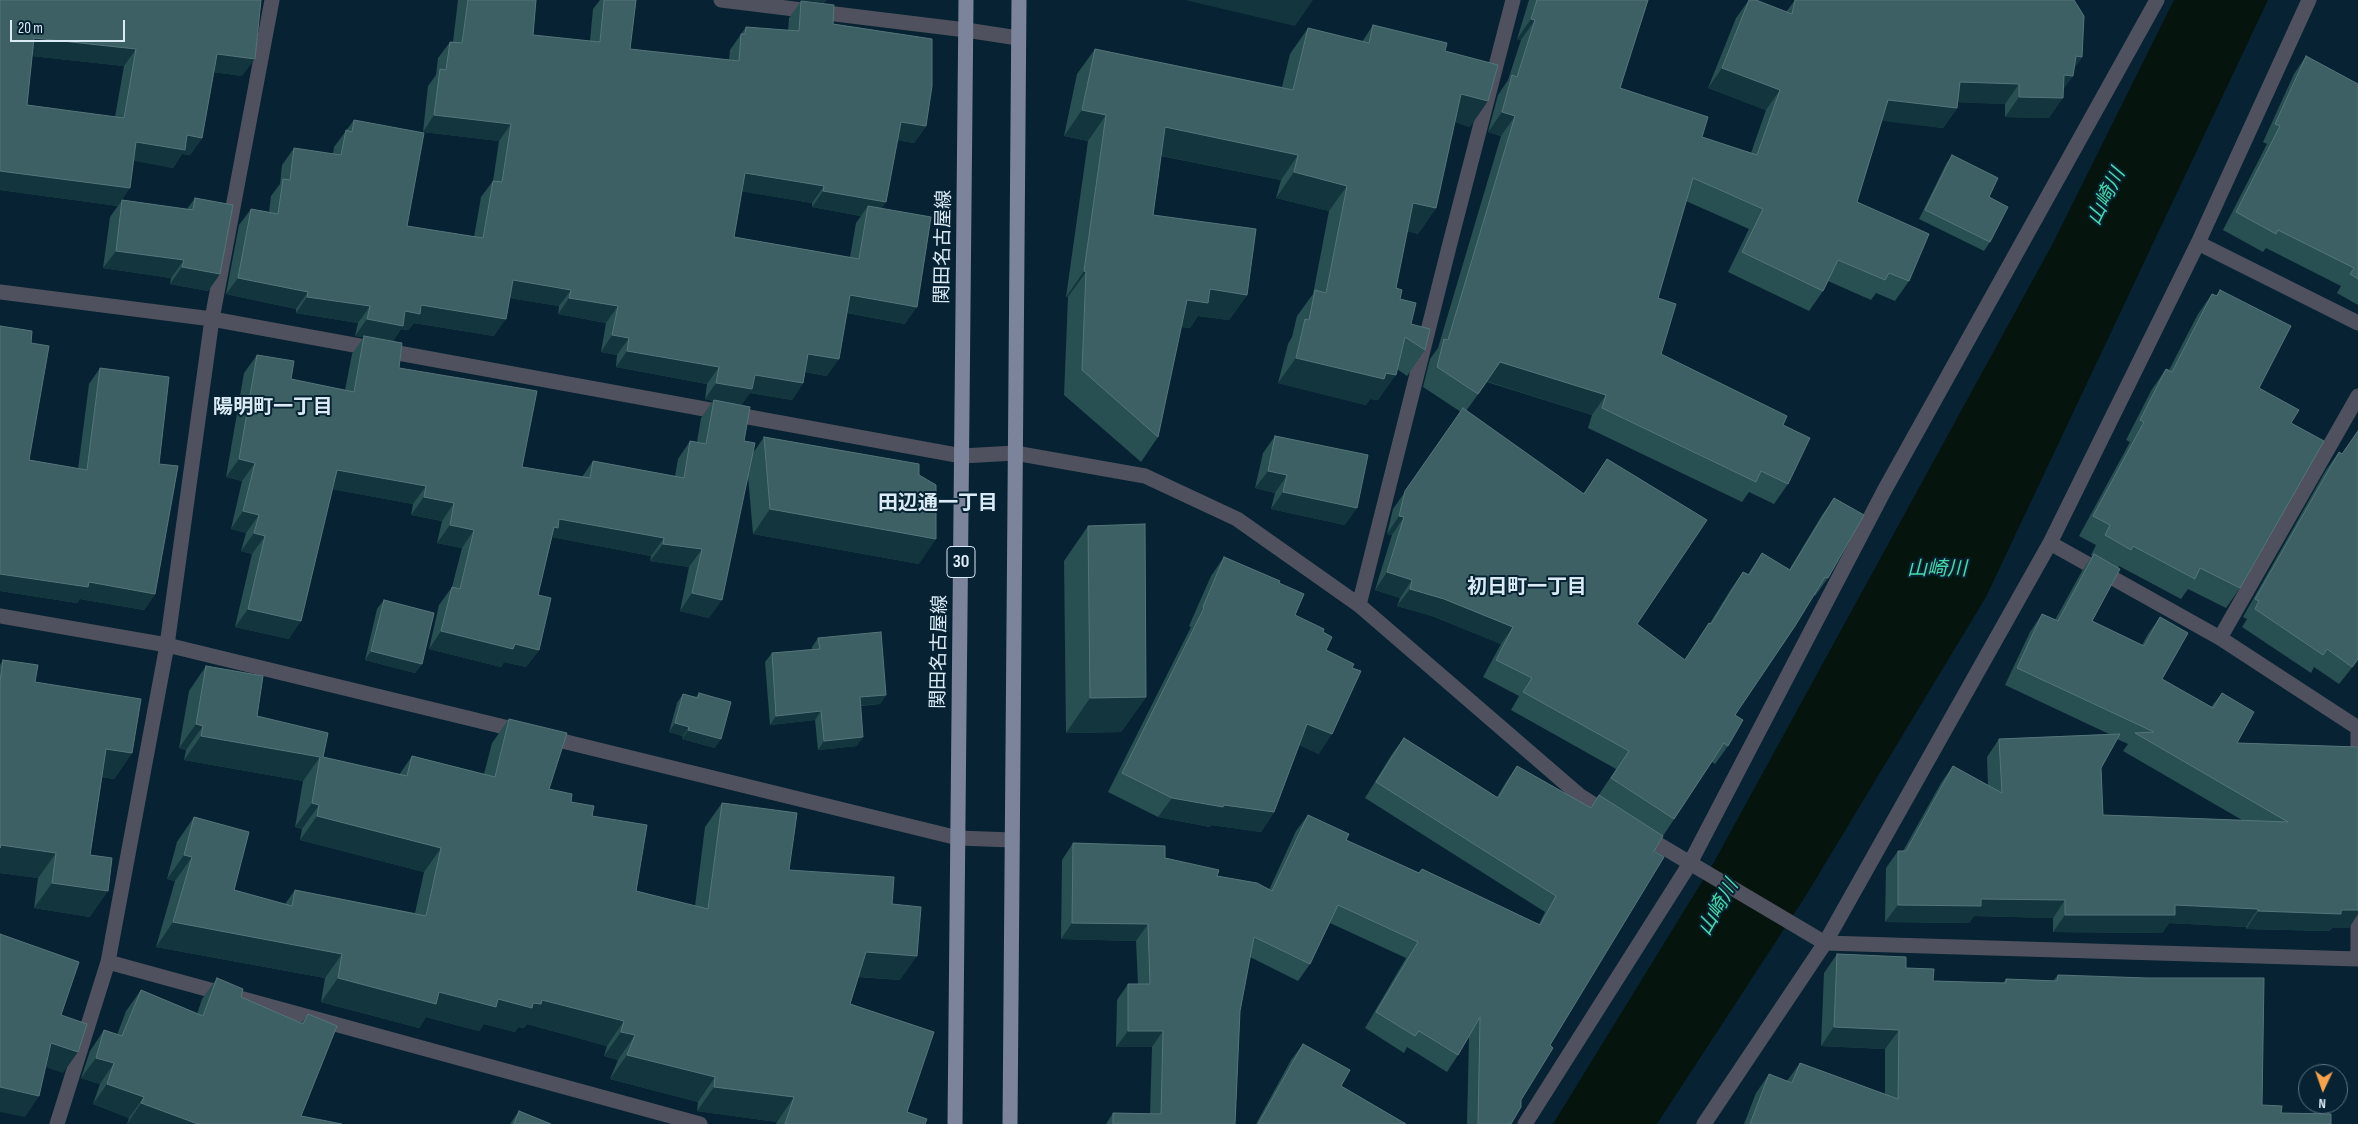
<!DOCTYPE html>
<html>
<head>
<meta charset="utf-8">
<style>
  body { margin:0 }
  #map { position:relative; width:2358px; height:1124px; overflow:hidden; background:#072333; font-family:"Sofia Sans Condensed",sans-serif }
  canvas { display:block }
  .north { position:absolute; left:2298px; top:1064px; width:50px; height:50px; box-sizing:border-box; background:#072333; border:1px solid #5c7381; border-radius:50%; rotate:183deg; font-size:14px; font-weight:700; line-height:20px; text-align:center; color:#dbebf6 }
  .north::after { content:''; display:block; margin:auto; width:18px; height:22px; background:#f8a14b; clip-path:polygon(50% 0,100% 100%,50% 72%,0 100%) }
  .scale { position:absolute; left:10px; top:20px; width:115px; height:22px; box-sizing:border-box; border:2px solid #dbebf6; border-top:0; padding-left:6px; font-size:15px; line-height:18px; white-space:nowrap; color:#dbebf6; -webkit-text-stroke:4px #072333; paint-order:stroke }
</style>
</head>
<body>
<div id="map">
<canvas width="2358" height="1124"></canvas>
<div class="north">N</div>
<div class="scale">20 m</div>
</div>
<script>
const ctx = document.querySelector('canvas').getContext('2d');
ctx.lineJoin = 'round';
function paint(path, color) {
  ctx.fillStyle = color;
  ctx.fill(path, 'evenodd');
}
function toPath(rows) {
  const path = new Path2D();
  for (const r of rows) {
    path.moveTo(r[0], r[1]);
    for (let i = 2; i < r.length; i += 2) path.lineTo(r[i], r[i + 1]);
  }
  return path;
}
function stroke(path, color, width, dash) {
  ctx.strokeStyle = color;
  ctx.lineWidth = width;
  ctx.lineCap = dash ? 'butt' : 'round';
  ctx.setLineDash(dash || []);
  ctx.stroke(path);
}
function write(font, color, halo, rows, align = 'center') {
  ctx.font = font + ' "Sofia Sans Condensed","Noto Sans JP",sans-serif';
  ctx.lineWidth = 4;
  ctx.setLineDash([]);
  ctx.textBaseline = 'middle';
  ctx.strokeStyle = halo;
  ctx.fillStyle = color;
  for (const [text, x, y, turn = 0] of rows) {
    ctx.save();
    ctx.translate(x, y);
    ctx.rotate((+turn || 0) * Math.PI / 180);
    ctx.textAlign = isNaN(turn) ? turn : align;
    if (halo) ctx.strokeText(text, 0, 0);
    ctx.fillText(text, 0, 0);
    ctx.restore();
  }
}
const water = toPath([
  [2174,0,2268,0,1986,597,1805,897,1657,1124,1553,1124,1714,862,2053,243]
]);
const street = toPath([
  [721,0,966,30,1018,38],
  [2198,243,2358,323],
  [0,292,212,319,962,456,1015,453,1145,476,1237,519,1359,605,1579,795,1609,814],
  [2050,543,2220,638,2358,728],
  [1359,605,1449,247,1513,0],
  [0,616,167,645,521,731],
  [2220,638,2358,396],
  [546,737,958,838,1012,840],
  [2358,768,2358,728],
  [1641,834,1825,943,2358,959],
  [2358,894,2358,957],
  [108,962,700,1124],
  [57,1124,108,962,167,645,212,319,272,0],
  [1525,1124,1689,865,1884,491,2157,0],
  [1704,1124,1825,943,2050,543,2198,243,2309,0]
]);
const primary = toPath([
  [955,1124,966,0],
  [1010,1124,1019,0]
]);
const wall = toPath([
  [0,0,242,76,214,72,202,138,190,155,182,154,173,168,133,160,118,206,0,190],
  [32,56,124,66,115,117,27,105],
  [458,0,536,0,533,35,590,41,593,9,600,0,636,0,630,49,729,60,730,50,746,27,788,31,789,18,801,1,833,24,926,126,914,143,897,140,882,208,905,324,847,313,827,376,805,372,803,383,792,400,750,393,741,405,744,441,753,453,764,437,919,475,919,564,753,534,748,476,709,618,680,611,689,567,650,561,651,556,552,537,538,595,539,650,526,667,504,662,501,667,429,649,439,605,452,587,462,548,437,543,442,521,411,515,413,504,332,489,289,639,235,627,252,554,241,551,246,533,231,529,242,481,226,477,244,373,257,355,291,379,345,390,352,354,364,337,355,336,358,323,296,313,296,309,226,294,239,225,251,209,269,212,271,196,280,184,282,165,294,148,333,154,334,147,354,120,407,226,474,237,481,197,493,181,499,141,423,132,428,86,436,75,438,58,450,42,453,42],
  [741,191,812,203,812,207,861,216,856,223,850,257,734,237],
  [510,298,559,306,558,314,606,323,601,352,617,355,616,367,707,384,705,399,713,401,701,418,697,442,690,441,678,459,675,476,593,461,582,477,522,467,399,368,393,341,401,329,408,330,414,323,494,336],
  [1529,0,1648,0,1620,88,1702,137,1751,153,1766,110,1708,88,1736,18,1749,0,1756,0,1786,12,1795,0,2082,57,2074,68,2049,118,2005,117,2005,104,1958,102,1957,108,1943,128,1882,120,1857,202,1909,281,1895,301,1876,293,1871,300,1828,281,1823,291,1809,311,1728,272,1749,229,1686,201,1658,298,1661,354,1783,425,1788,484,1774,504,1749,492,1742,502,1588,428,1592,415,1487,382,1466,411,1583,494,1607,459,1637,624,1684,660,1709,623,1710,623,1731,589,1743,572,1748,574,1762,553,1789,570,1822,515,1834,498,1828,578,1815,596,1814,595,1735,715,1728,746,1715,764,1712,762,1663,836,1654,851,1550,1045,1521,1100,1511,1124,1467,1124,1469,1037,1458,1055,1447,1072,1407,1047,1404,1053,1365,1028,1406,958,1330,923,1310,964,1298,981,1250,957,1240,1011,1235,1124,1106,1124,1113,1113,1150,1114,1152,1047,1116,1047,1117,1000,1128,984,1138,984,1136,941,1061,939,1062,860,1073,843,1165,858,1217,876,1269,890,1296,831,1308,815,1346,840,1419,873,1539,924,1545,912,1365,798,1392,754,1404,738,1497,797,1506,782,1517,766,1590,808,1616,769,1511,710,1519,696,1483,677,1501,644,1432,616,1397,606,1400,598,1375,590,1392,535,1387,534,1393,509,1461,412,1423,387,1430,359,1438,348,1501,136,1488,132,1498,95,1508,80,1521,40,1517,39],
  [1373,25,1445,51,1470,127,1455,122,1436,208,1418,234,1407,231,1396,288,1400,299,1411,324,1425,350,1407,376,1397,369,1378,400,1370,399,1366,405,1278,383,1288,344,1292,337,1297,316,1313,294,1329,211,1276,198,1281,180,1161,156,1153,215,1247,295,1229,320,1198,316,1190,328,1181,327,1158,437,1141,462,1064,395,1068,297,1066,297,1088,141,1064,136,1077,74,1095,49,1282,87,1290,54,1308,28,1362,42],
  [2306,56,2358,84,2358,305,2337,293,2341,286,2266,248,2263,252,2223,230,2267,144,2263,142,2294,74],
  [1952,155,1989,197,1990,242,1984,251,1919,219,1946,164],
  [195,198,220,274,208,291,170,284,171,278,103,268,110,217,122,200,187,209],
  [2220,290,2259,388,2291,423,2240,588,2226,608,2188,589,2181,599,2119,566,2092,621,2142,645,2148,634,2160,617,2162,679,2211,707,2222,693,2237,743,2358,747,2349,928,2332,928,2329,931,2246,929,2246,927,2169,923,2162,933,2053,932,2053,918,1974,916,1969,923,1885,922,1886,868,1898,851,1903,851,1941,783,1953,766,1988,785,1987,757,1999,739,2109,734,2005,685,2030,632,2042,614,2055,620,2082,571,2092,556,2091,555,2096,545,2079,536,2130,442,2126,440,2152,389,2166,369,2169,370,2198,314,2212,294,2216,296],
  [2117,739,2128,744,2123,751,2242,820,2103,815,2101,768],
  [0,326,31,343,29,460,78,469,89,384,100,368,159,464,155,594,144,610,80,599,77,603,0,591],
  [2358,430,2358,661,2339,684,2314,667,2311,673,2242,627,2247,619,2243,617,2326,470,2339,452,2342,454],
  [1275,436,1345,525,1271,509,1275,493,1255,488,1263,453],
  [1088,526,1146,697,1121,732,1066,733,1064,561],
  [1224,557,1279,583,1295,615,1323,632,1326,650,1319,754,1299,745,1274,812,1261,832,1211,825,1210,827,1158,817,1108,792,1191,627,1189,626,1211,576],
  [384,600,422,664,415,673,365,660,377,609],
  [818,638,886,695,880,704,861,706,857,746,818,750,815,720,770,725,765,662,772,653,812,649,812,647],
  [3,660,35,682,132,753,114,779,102,777,90,855,90,917,34,908,38,878,0,873,0,665],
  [206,666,257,716,323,757,399,775,412,756,484,774,492,743,509,719,549,789,571,802,592,816,636,891,695,906,705,827,722,803,789,870,892,904,900,980,858,977,850,1004,907,1112,925,1124,776,1124,777,1122,697,1111,698,1102,610,1079,618,1060,604,1056,607,1046,527,1024,524,1028,518,1027,515,1032,484,1024,479,1031,426,1017,419,1028,321,1002,325,978,156,947,175,881,167,879,177,842,194,817,234,890,285,904,295,890,415,913,424,872,300,840,302,829,295,827,303,781,184,760,186,750,179,748,189,691],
  [699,693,715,748,682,739,683,736,669,732,677,703,683,694,696,697],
  [1837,954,1906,968,1933,981,2003,983,2006,979,2053,981,2058,975,2262,1105,2281,1113,2331,1124,1744,1124,1756,1093,1769,1074,1787,1081,1800,1063,1885,1094,1885,1049,1821,1046,1824,973],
  [217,978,241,997,301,1023,308,1014,301,1116,342,1124,127,1124,129,1118,93,1104,100,1084,81,1078,90,1051,104,1030,117,1035,126,1011,141,990,197,1014,202,999],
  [1303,1044,1341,1086,1406,1124,1256,1124,1291,1060],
  [519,1111,551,1124,510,1124]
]);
const shadedWall = toPath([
  [798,0,827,0,824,3],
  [1185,0,1313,0,1295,26],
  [1531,19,1535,20,1521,40,1517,39],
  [34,38,136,49,124,66,22,55],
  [217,54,255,59,242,76,205,71],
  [2076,56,2082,57,2069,76,2073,76,2059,96,2050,95],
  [1722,68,1780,90,1766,110,1708,88],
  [1960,82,2019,84,2005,104,1946,102],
  [1461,94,1488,101,1470,127,1443,119],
  [2019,97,2063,98,2049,118,2005,117],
  [1888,100,1957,108,1943,128,1874,120],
  [1082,110,1106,115,1088,141,1064,136],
  [1502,112,1515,116,1501,136,1488,132],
  [434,115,511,124,499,141,423,132],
  [901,122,926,126,914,143,889,139],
  [1165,127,1298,155,1281,180,1147,153],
  [187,135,202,138,190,155,182,154,173,168,124,159,136,142],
  [0,171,130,188,118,206,0,190],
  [1294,172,1347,186,1329,211,1276,198],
  [745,173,824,186,812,203,733,190],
  [823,191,886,202,875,218,868,206,861,216,812,207],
  [1413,203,1436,208,1418,234,1395,228],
  [116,251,184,260,171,278,103,268],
  [182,267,220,274,208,291,170,284],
  [1084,271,1086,272,1068,297,1066,297],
  [238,278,308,292,296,309,226,294],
  [513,280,571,290,559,306,502,297],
  [1210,289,1247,295,1229,320,1198,316,1190,328,1169,325,1187,300],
  [850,295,917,307,905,324,838,311],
  [307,297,370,306,358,323,296,313],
  [569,298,618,306,606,323,558,314],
  [421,305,506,319,494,336,414,323,408,330,401,329,392,342,355,336,367,319,405,311],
  [612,335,629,338,617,355,601,352],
  [627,351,719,367,707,384,616,367],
  [808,354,839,359,827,376,796,370],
  [1296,358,1396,375,1378,400,1370,399,1366,405,1278,383],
  [1500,362,1606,395,1592,415,1486,381],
  [755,375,803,383,792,400,750,393,741,406,705,399,716,383],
  [239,459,255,463,242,481,226,477],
  [337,470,426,486,413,504,325,488],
  [1268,471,1287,475,1275,493,1255,488],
  [1283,492,1357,508,1345,525,1271,509],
  [424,497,454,503,442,521,411,515],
  [770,509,936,539,919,564,753,534],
  [243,511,259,515,246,533,231,529],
  [1399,516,1404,517,1392,535,1387,534],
  [559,519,664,538,651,556,551,537,542,545],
  [450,525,474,530,462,548,437,543],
  [254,533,265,536,252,554,241,551],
  [663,544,702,549,689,567,650,561],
  [1387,572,1412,580,1400,598,1375,590],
  [0,574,89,582,155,594,144,610,80,599,77,603,0,591],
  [1410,589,1444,599,1513,627,1501,644,1432,616,1397,606],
  [692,593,722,600,709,618,680,611],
  [248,609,301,621,289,639,235,627],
  [441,631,515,644,539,650,526,667,504,662,501,667,429,649],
  [371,651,422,664,415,673,365,660],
  [2358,659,2358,661,2339,684,2352,667],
  [886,695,880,704,854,706,860,697],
  [1146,697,1121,732,1066,733,1090,698],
  [821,711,815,720,770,725,776,716],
  [675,723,689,727,683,736,669,732],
  [196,724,203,726,186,750,179,748],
  [1307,724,1332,734,1319,754,1294,743],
  [688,730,721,739,715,748,682,739],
  [201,736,320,757,303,781,184,760],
  [863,737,857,746,818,750,824,741],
  [106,749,132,753,114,779,89,774],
  [1172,798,1224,805,1274,812,1261,832,1211,825,1210,827,1158,817],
  [312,803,319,805,302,829,295,827],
  [317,816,441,848,424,872,300,840],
  [1,845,56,853,38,878,0,873,0,847],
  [184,855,192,857,175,881,167,879],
  [52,883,108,891,90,917,34,908],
  [1981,899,2065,900,2053,918,1974,916,1969,923,1885,922,1898,905],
  [2175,905,2258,909,2246,927,2169,923,2162,933,2053,932,2065,915],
  [2358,910,2358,914,2349,928,2332,928,2329,931,2246,929,2258,911],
  [173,922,342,954,325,978,156,947],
  [1072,923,1148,924,1136,941,1061,939],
  [866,952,917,956,900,980,849,976],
  [338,978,439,992,533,1003,542,1000,624,1021,607,1046,527,1024,524,1028,518,1027,515,1032,484,1024,479,1031,426,1017,419,1028,321,1002],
  [1834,1027,1899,1030,1885,1049,1821,1046],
  [1128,1031,1163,1031,1152,1047,1116,1047],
  [621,1032,635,1035,618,1060,604,1056],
  [51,1043,78,1052,63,1073,36,1064],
  [627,1055,715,1077,698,1102,610,1079],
  [96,1058,114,1063,100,1084,81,1078],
  [107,1084,144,1097,129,1118,93,1104],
  [0,1087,39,1096,25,1117,0,1112],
  [714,1087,794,1097,777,1122,697,1111],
  [141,1103,198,1124,127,1124]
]);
const building = toPath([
  [0,0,261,0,255,59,217,54,202,138,187,135,185,150,136,142,130,188,0,171,0,0],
  [34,38,136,49,124,118,27,105,34,38],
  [468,0,536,0,533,35,600,42,604,0,636,0,630,49,739,61,741,34,745,34,746,27,799,31,801,1,834,5,833,24,932,39,932,86,926,126,901,122,886,202,823,191,824,186,745,173,734,237,859,259,868,206,931,217,917,307,850,295,839,359,808,354,803,383,755,375,752,389,716,383,719,367,627,351,629,338,612,335,618,306,569,298,571,290,513,280,506,319,421,305,420,314,405,311,403,326,367,319,370,306,307,297,308,292,238,278,251,209,278,214,283,179,290,180,294,148,341,155,346,130,352,132,354,120,424,133,407,226,483,238,493,181,502,182,511,124,434,115,440,69,446,70,450,42,462,43,468,0],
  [1537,0,1648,0,1620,88,1708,117,1702,137,1757,155,1780,90,1722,68,1749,0,1756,0,1792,14,1795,0,2074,0,2084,16,2082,57,2076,56,2073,76,2064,75,2063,98,2019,97,2019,84,1960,82,1957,108,1888,100,1857,202,1929,234,1909,281,1889,273,1885,280,1838,260,1823,291,1742,252,1763,209,1693,178,1658,298,1676,304,1661,354,1787,416,1783,425,1810,438,1788,484,1761,471,1756,482,1602,408,1606,395,1500,362,1478,394,1437,367,1444,339,1448,340,1515,116,1502,112,1512,75,1517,77,1535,20,1531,19,1537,0],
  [1373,25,1447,43,1445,51,1498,65,1488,101,1461,94,1436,208,1413,203,1396,288,1402,290,1400,299,1416,303,1411,324,1430,329,1425,350,1405,337,1396,375,1386,373,1384,379,1296,358,1305,319,1309,320,1315,290,1326,293,1347,186,1294,172,1298,155,1165,127,1153,215,1256,229,1247,295,1210,289,1208,303,1187,300,1158,437,1082,370,1086,272,1084,271,1106,115,1082,110,1095,49,1293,90,1308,28,1369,43,1373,25],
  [2306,56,2358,84,2358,279,2350,274,2354,268,2278,230,2276,234,2236,212,2280,126,2275,124,2306,56],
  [1952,155,1998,178,1989,197,2008,207,1990,242,1925,210,1952,155],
  [195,198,233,205,220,274,182,267,184,260,116,251,122,200,193,210,195,198],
  [2220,290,2291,326,2259,388,2299,410,2291,423,2324,441,2240,588,2200,568,2195,579,2133,546,2131,550,2105,535,2110,525,2093,516,2144,422,2140,420,2166,369,2172,372,2212,294,2217,296,2220,290],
  [0,326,32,331,31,343,49,346,29,460,87,470,100,368,169,377,159,464,178,466,155,594,89,582,88,587,0,574,0,326],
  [364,336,402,343,399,368,537,391,522,467,590,478,593,461,684,478,690,441,706,444,714,400,750,407,744,441,755,443,722,600,692,593,702,549,663,544,664,538,559,519,558,528,554,527,538,595,551,598,539,650,515,644,513,649,441,631,452,587,460,589,474,530,450,525,454,503,424,497,426,486,337,470,301,621,248,609,265,536,254,533,259,515,243,511,255,463,239,459,257,355,294,361,291,379,354,392,364,336],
  [1463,408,1584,494,1607,459,1707,520,1637,624,1685,660,1709,623,1711,624,1743,572,1749,575,1762,553,1790,570,1834,498,1864,515,1828,578,1825,577,1795,626,1735,715,1743,720,1728,746,1724,743,1674,819,1611,778,1629,751,1523,692,1532,678,1496,660,1513,627,1444,599,1410,589,1412,580,1387,572,1404,517,1399,516,1405,491,1463,408],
  [2358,431,2358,659,2352,667,2327,649,2323,655,2255,609,2259,601,2255,599,2339,452,2342,454,2358,431],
  [1275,436,1368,455,1357,508,1283,492,1287,475,1268,471,1275,436],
  [764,437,919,464,919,475,936,485,936,539,770,509,764,437],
  [1145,524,1146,697,1090,698,1088,526,1145,524],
  [2094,554,2120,569,2092,621,2144,646,2160,617,2188,633,2162,679,2213,708,2222,693,2254,712,2237,743,2358,747,2358,910,2341,910,2341,914,2258,911,2258,909,2175,905,2175,915,2065,915,2065,900,1981,899,1981,906,1898,905,1898,851,1906,851,1953,766,2002,793,1999,739,2120,734,2101,768,2103,815,2288,822,2135,733,2154,732,2017,668,2042,614,2058,621,2094,554],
  [1224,557,1280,581,1279,583,1304,594,1295,615,1324,629,1323,632,1332,637,1326,650,1354,664,1352,668,1361,671,1332,734,1307,724,1274,812,1224,805,1223,807,1172,798,1122,773,1204,608,1203,607,1224,557],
  [384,600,434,613,422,664,371,651,384,600],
  [881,632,886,695,860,697,863,737,824,741,821,711,776,716,772,653,820,649,818,638,881,632],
  [3,660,38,665,35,682,141,699,132,753,106,749,90,855,112,858,108,891,52,883,56,853,1,845,0,848,0,682,3,660],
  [206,666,263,676,257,716,328,733,323,757,407,776,412,756,495,777,509,719,567,733,549,789,572,794,571,802,594,806,592,816,647,825,636,891,708,909,722,803,797,813,789,870,894,877,892,904,921,907,917,956,866,952,850,1004,934,1032,907,1112,927,1119,925,1124,785,1124,794,1097,714,1087,715,1077,627,1055,635,1035,621,1032,624,1021,542,1000,541,1004,533,1003,532,1008,498,999,496,1007,439,992,436,1004,338,978,342,954,173,922,192,857,184,855,194,817,249,832,234,890,292,906,295,890,426,916,441,848,317,816,319,805,312,803,320,757,201,736,203,726,196,724,206,666],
  [699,693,731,702,721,739,688,730,689,727,675,723,683,694,698,698,699,693],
  [1404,738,1498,798,1517,766,1591,808,1599,795,1663,836,1654,851,1664,857,1550,1045,1553,1048,1521,1100,1521,1107,1511,1124,1478,1124,1480,1017,1458,1055,1419,1031,1415,1036,1376,1012,1418,942,1338,905,1310,964,1254,937,1240,1011,1235,1124,1113,1124,1113,1113,1161,1114,1163,1031,1128,1031,1128,984,1150,984,1148,924,1072,923,1073,843,1165,846,1165,858,1219,870,1217,876,1257,883,1272,891,1308,815,1349,834,1346,840,1419,873,1422,869,1540,925,1556,896,1376,782,1404,738],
  [0,934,79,962,61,1015,87,1024,78,1052,51,1043,39,1096,0,1087,0,934],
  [1837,954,1906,957,1906,968,1934,969,1933,981,2006,983,2006,979,2057,981,2058,975,2147,978,2264,978,2262,1105,2282,1106,2281,1113,2331,1114,2331,1124,1750,1124,1769,1074,1792,1083,1800,1063,1898,1099,1899,1030,1834,1027,1837,954],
  [217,978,243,989,241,997,303,1024,308,1014,337,1026,301,1116,342,1124,198,1124,141,1103,144,1097,107,1084,114,1063,96,1058,104,1030,122,1036,141,990,203,1016,217,978],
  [1303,1044,1350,1070,1341,1086,1406,1124,1258,1124,1303,1044],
  [519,1111,551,1124,514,1124,519,1111]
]);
const shields = [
  [961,562,28]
];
const shieldNames = [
  ["30",961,562]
];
const streetNames = [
  ["関田名古屋線",944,247,-89],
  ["関田名古屋線",940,652,-89]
];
const waterNames = [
  ["山崎川",2107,197,-64],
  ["山崎川",1937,570],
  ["山崎川",1719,908,-60]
];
const neighbourhoodNames = [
  ["陽明町一丁目",273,408],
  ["田辺通一丁目",938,504],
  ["初日町一丁目",1527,588]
];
paint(water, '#06140e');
stroke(street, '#4f525e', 15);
stroke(primary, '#7c849c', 15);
paint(wall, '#284f51');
paint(shadedWall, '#13363e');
paint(building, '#3c6063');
stroke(building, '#55757a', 1);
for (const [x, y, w] of shields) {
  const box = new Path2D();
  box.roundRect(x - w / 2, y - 15.5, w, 31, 4);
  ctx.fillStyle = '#072333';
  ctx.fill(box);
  stroke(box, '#dbebf6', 1);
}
write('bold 18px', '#dbebf6', null, shieldNames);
write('19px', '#dbebf6', '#072333', streetNames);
write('italic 20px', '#45dba9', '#072333', waterNames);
write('bold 20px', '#dbebf6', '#072333', neighbourhoodNames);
</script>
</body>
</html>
